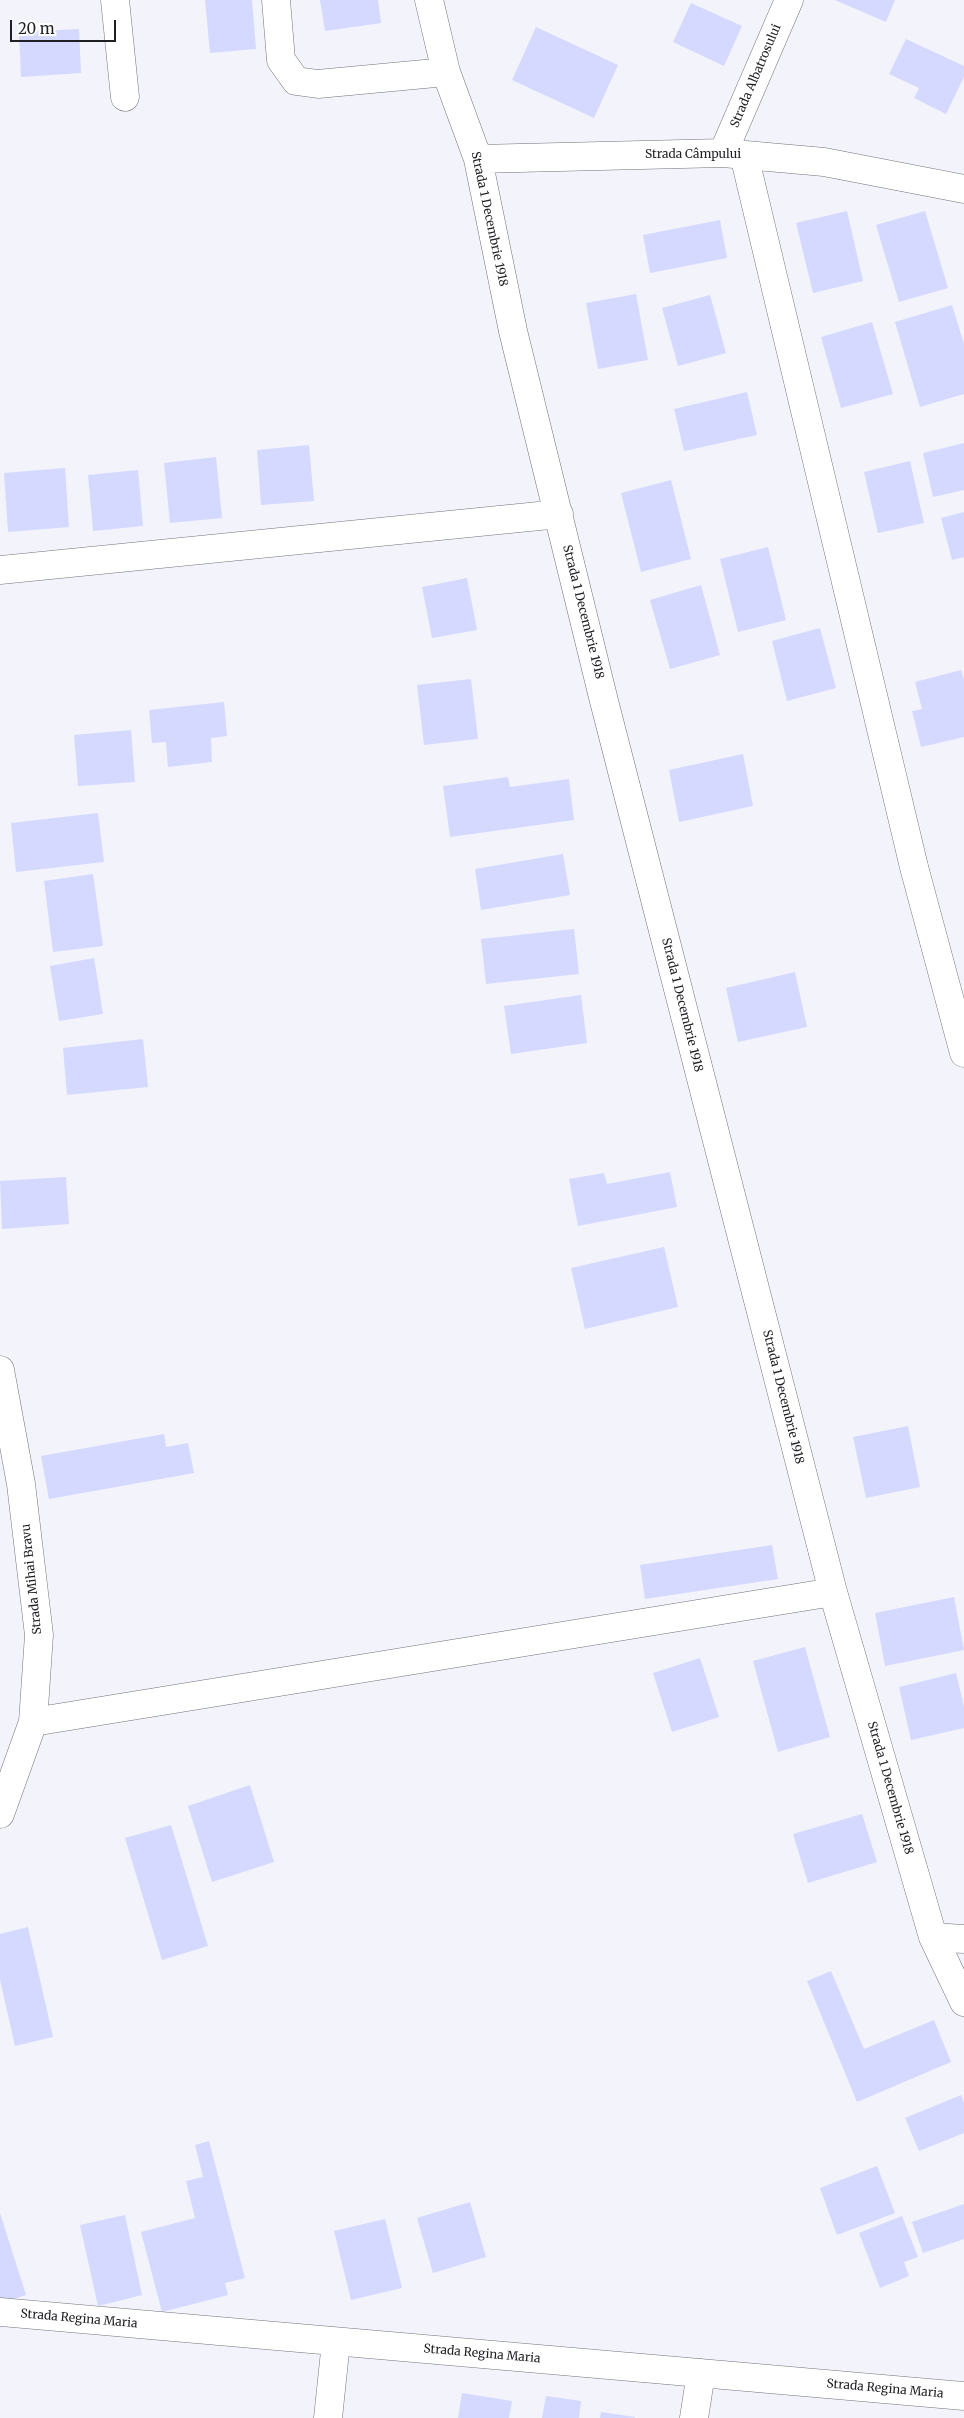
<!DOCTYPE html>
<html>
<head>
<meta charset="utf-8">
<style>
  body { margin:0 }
  #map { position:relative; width:964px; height:2418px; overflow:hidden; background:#f2f3fb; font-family:Merriweather,serif }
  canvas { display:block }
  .scale { position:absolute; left:10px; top:20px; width:106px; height:22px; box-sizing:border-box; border:2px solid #1f2023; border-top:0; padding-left:6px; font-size:15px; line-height:18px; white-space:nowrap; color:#1f2023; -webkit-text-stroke:4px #fff; paint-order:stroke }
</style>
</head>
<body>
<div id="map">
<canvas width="964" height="2418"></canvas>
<div class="scale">20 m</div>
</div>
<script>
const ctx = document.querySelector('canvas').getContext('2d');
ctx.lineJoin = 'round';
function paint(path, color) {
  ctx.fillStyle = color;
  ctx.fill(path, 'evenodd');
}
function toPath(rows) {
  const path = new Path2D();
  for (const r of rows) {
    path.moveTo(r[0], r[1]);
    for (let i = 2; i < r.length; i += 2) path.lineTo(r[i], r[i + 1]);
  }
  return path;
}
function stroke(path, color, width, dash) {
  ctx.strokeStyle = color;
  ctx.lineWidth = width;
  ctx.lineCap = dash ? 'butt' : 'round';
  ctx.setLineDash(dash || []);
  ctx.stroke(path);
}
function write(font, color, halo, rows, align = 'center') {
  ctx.font = font + ' Merriweather,serif';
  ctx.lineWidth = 4.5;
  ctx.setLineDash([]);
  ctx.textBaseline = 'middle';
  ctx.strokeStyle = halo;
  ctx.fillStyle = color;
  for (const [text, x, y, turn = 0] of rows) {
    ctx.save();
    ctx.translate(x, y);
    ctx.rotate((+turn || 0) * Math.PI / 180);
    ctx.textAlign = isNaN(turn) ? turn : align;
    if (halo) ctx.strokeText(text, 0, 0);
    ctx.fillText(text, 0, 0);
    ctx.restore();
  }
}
const building = toPath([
  [205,0,252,0,256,49,210,53],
  [320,0,378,0,381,23,325,31],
  [835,0,895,0,886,22],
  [691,3,742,26,724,66,673,42],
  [536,27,618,65,594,118,512,80],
  [79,29,81,73,21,77,19,32],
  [906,39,964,66,964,77,946,114,914,98,919,88,889,74],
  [847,211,863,281,813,293,796,223],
  [925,211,948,288,899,302,876,225],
  [720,220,727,258,650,273,643,235],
  [636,294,648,360,598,369,586,303],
  [710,295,726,353,678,366,662,308],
  [952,305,964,344,964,394,920,407,895,322],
  [872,322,893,394,841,408,821,337],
  [747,392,757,435,684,451,674,409],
  [964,443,964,490,933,497,923,453],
  [309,445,314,501,261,505,257,450],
  [216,457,222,518,170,523,164,463],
  [910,461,924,523,878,533,864,472],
  [65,468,69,527,8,532,4,473],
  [138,470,143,526,93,531,88,475],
  [671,480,691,559,641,572,621,493],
  [964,512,964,557,952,560,941,518],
  [768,547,786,620,738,632,720,559],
  [467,578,477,630,432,638,422,587],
  [701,585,720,655,670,669,650,600],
  [820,628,836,688,787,701,772,641],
  [961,670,964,680,964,737,921,747,912,711,922,709,915,682],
  [471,679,478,739,424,745,417,685],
  [224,702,227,736,211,738,212,762,168,767,166,742,152,743,149,710],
  [131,730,135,782,78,786,74,735],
  [743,754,753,806,679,822,669,770],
  [508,777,510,787,569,779,574,820,450,837,443,786],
  [98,813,104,862,16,872,11,823],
  [563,854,570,895,481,910,475,869],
  [93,874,103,946,53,952,44,881],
  [574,929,579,974,486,984,481,939],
  [94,958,103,1014,59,1021,50,966],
  [795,972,807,1027,738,1042,726,988],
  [581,995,587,1043,511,1054,504,1006],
  [143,1039,148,1087,67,1095,63,1048],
  [670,1172,677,1207,578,1226,569,1179,604,1173,607,1184],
  [66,1177,69,1224,2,1229,0,1181],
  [664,1247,678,1307,585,1329,571,1268],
  [908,1426,920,1487,866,1498,853,1437],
  [164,1434,166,1447,188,1443,194,1473,49,1499,41,1456],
  [772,1545,778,1579,645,1599,640,1565],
  [954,1597,964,1650,885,1666,875,1613],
  [805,1647,830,1737,778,1752,753,1661],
  [700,1658,719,1717,672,1732,653,1673],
  [956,1673,964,1707,964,1728,911,1740,899,1687],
  [250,1785,274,1862,212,1882,188,1806],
  [862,1814,877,1862,808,1883,793,1834],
  [171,1825,208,1946,162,1960,125,1838],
  [28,1927,53,2037,15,2046,0,1980,0,1934],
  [831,1971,864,2049,934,2020,951,2062,857,2102,807,1981],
  [961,2095,964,2103,964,2133,919,2151,905,2118],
  [209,2141,245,2278,225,2283,228,2295,162,2312,141,2232,195,2218,186,2181,203,2177,195,2145],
  [877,2166,895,2213,837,2235,820,2188],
  [470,2202,486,2257,433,2273,417,2218],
  [964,2204,964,2239,923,2253,912,2222],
  [0,2213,26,2295,2,2303,0,2298],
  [125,2215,142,2295,98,2306,80,2225],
  [902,2216,918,2257,904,2262,909,2276,880,2288,859,2233],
  [385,2219,402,2288,351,2300,334,2231],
  [462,2393,512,2401,509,2418,458,2418],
  [546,2396,581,2401,579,2418,542,2418],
  [601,2412,635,2417,635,2418,600,2418]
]);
const minor = toPath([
  [115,0,125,97],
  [276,0,281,60,296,81,318,84,446,72],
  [429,0,446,72,478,159,513,331,604,701,833,1592,933,1937,964,2002],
  [723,153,789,0],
  [744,155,914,867,964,1053],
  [478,159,723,153,824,162,964,189],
  [0,570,559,514],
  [0,1370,21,1484,39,1635,33,1722,0,1814],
  [33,1722,833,1592],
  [933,1937,964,1939],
  [0,2312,964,2396],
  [328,2418,336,2342],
  [694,2418,701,2373]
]);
const streetNames = [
  ["Strada Albatrosului",756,76,-67],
  ["Strada Câmpului",693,155],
  ["Strada 1 Decembrie 1918",489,219,78],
  ["Strada 1 Decembrie 1918",583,612,76],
  ["Strada 1 Decembrie 1918",682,1005,76],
  ["Strada 1 Decembrie 1918",783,1397,76],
  ["Strada Mihai Bravu",32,1579,-96],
  ["Strada 1 Decembrie 1918",890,1788,74],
  ["Strada Regina Maria",79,2319,5],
  ["Strada Regina Maria",482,2354,5],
  ["Strada Regina Maria",885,2389,5]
];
paint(building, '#d5d9ff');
stroke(minor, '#73747b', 29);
stroke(minor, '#fff', 28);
write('12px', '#1f2023', '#fff', streetNames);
</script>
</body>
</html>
